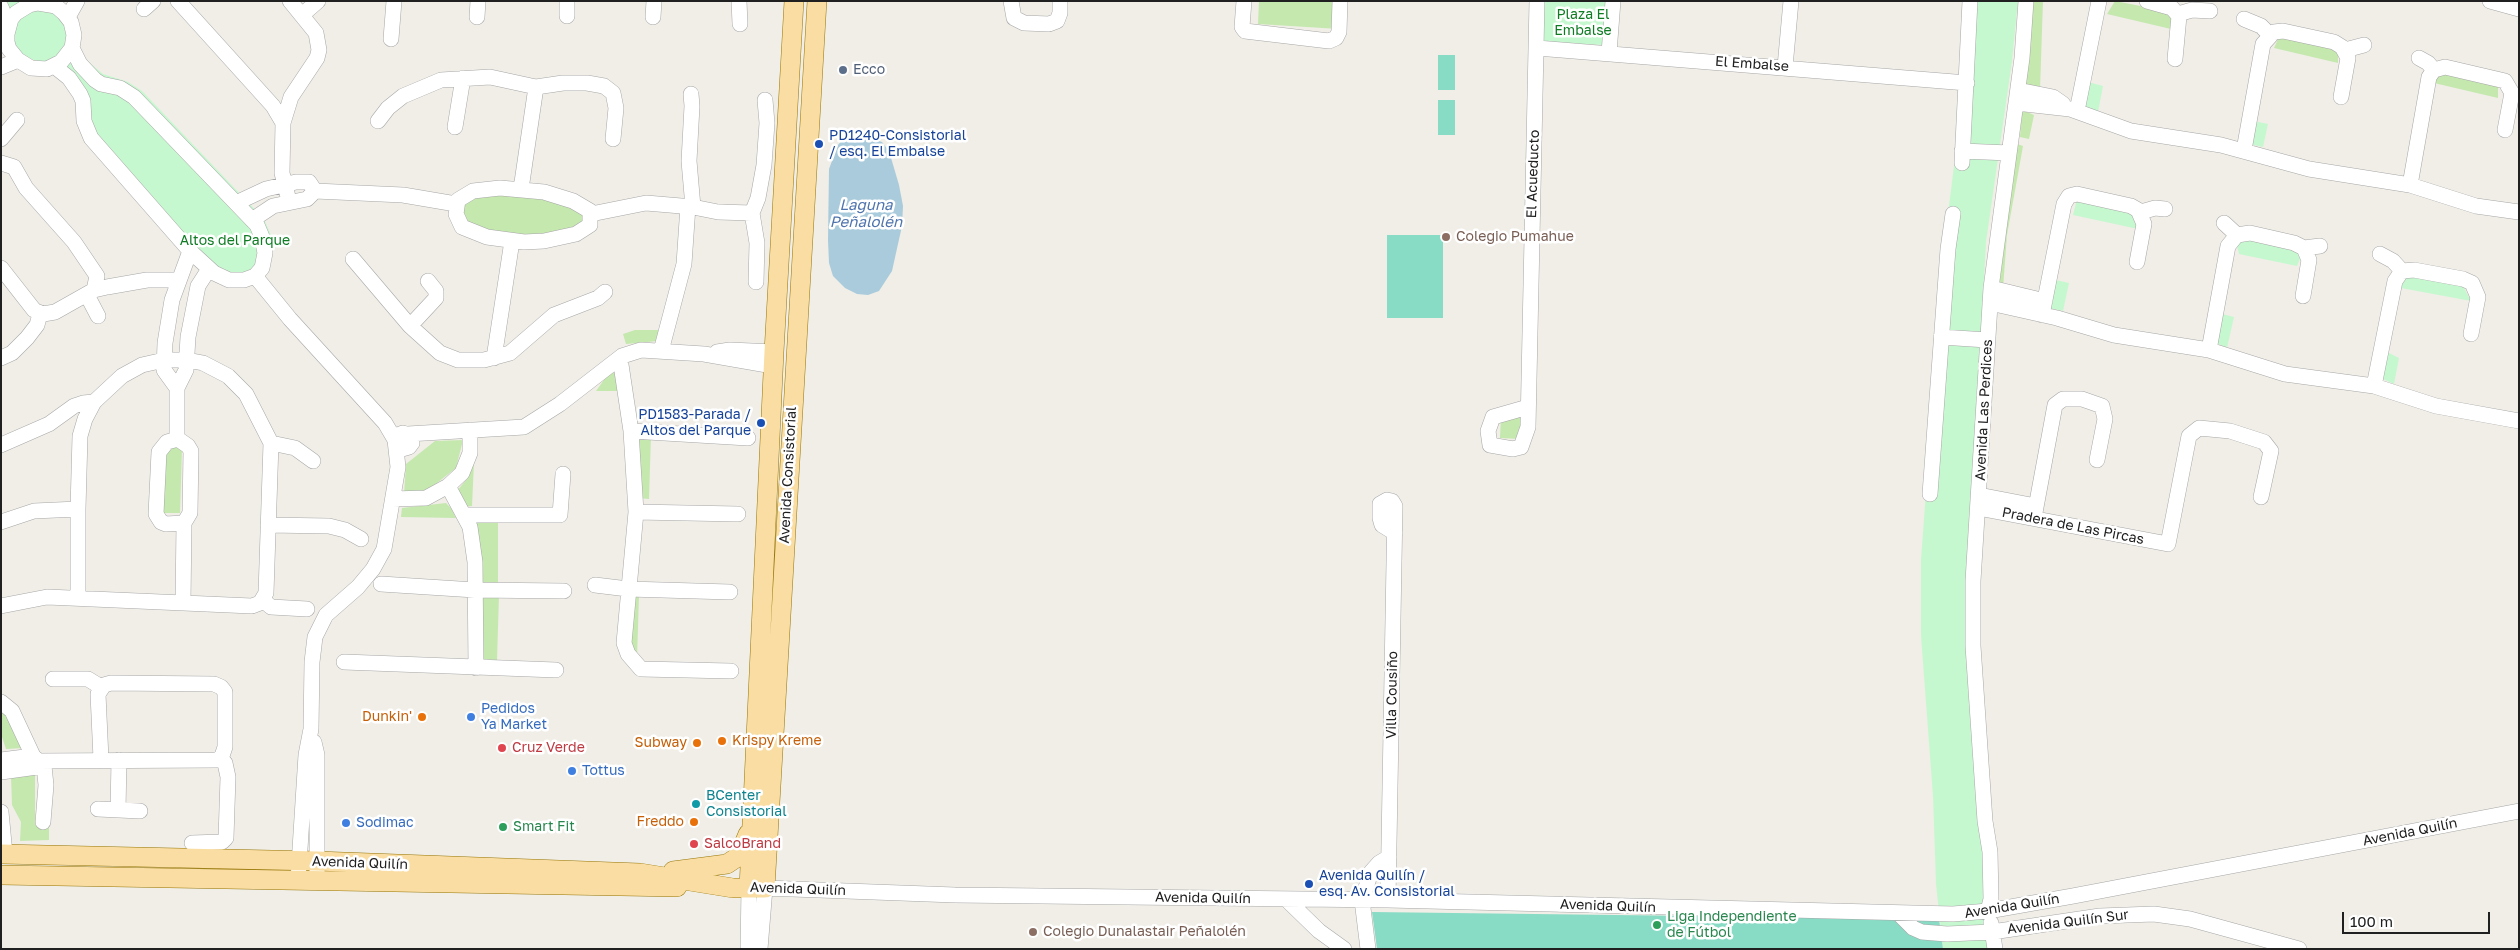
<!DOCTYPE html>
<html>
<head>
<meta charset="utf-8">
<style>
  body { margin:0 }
  #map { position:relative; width:2520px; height:950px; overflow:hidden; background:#f0eee7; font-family:"Golos Text",sans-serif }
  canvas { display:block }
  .frame { position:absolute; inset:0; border:2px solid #202020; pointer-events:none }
  .scale { position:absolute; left:2342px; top:912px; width:148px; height:22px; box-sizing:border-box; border:2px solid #202020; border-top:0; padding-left:6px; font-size:15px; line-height:18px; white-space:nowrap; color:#202020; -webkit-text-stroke:4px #fff; paint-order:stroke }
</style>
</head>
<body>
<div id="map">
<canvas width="2520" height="950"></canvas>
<div class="frame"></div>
<div class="scale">100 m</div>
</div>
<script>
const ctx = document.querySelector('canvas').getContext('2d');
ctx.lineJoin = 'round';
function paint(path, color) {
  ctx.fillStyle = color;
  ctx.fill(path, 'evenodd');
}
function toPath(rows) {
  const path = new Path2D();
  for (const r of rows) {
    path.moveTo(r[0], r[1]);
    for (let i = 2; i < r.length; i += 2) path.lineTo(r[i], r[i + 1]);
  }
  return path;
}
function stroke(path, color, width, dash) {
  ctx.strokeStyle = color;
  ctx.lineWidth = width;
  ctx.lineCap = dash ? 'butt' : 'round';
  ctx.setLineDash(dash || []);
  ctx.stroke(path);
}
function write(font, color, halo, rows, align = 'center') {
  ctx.font = font + ' "Golos Text",sans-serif';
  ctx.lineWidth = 5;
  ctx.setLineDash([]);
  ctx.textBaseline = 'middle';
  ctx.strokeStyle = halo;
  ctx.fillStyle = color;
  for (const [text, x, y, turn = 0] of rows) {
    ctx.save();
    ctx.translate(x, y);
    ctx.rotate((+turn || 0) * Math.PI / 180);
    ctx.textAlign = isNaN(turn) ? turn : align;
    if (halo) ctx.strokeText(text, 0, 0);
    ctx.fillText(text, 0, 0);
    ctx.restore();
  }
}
const grass = toPath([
  [1259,1,1341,1,1339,29,1258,24],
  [2033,1,2043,1,2040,89,2025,86],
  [2115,1,2171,12,2171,29,2107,14],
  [2279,37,2309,40,2338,51,2338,63,2274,48],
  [2442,71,2498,83,2498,98,2434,83],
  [2022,110,2034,115,2029,139,2020,137],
  [2017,144,2023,146,2007,235,2003,288,1999,287],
  [479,195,532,195,581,209,585,224,552,234,509,235,468,225,460,212,462,205],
  [635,330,661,330,658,341,626,344,623,334],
  [619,369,619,391,596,391,606,377],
  [1501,417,1521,418,1520,439,1500,438],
  [638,434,651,435,649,499,639,498],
  [463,440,456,468,428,490,404,495,406,464,435,441],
  [164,448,182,448,180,513,163,513],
  [474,462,472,506,463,507,456,492,467,479],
  [446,503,451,508,456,518,401,517,402,508],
  [477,519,498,520,498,583,479,582,473,523],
  [499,595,497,660,480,659,480,598],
  [630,596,639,596,637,658,630,643],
  [1,705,23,748,6,749,1,734],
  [35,773,35,825,49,827,49,840,20,841,21,822,12,805,11,776]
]);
const park = toPath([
  [1,1,55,1,85,58,91,64,103,74,128,82,142,91,264,219,271,235,269,260,252,275,215,272,91,139,81,101,52,66,25,57,15,48],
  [1543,1,1607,1,1604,45,1542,42],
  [1975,1,2018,1,2012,61,1986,242,1969,561,1992,949,1943,949,1936,884,1933,796,1921,636,1921,559,1945,237],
  [2088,82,2103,86,2098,112,2082,109],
  [2254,121,2268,124,2263,147,2249,144],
  [2077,199,2132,211,2138,229,2073,215],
  [2247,238,2296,248,2302,254,2297,266,2239,254,2236,241],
  [2403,274,2463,286,2471,301,2401,288],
  [2056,280,2069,283,2063,311,2049,308],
  [2222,314,2234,317,2227,348,2216,343],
  [2387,352,2399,358,2394,384,2381,378]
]);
const pitch = toPath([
  [1438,55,1455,55,1455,90,1438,90],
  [1438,100,1455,100,1455,135,1438,135],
  [1387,235,1443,235,1443,318,1387,318],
  [1372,912,1939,919,1943,949,1377,949]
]);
const water = toPath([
  [861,135,882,142,889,151,899,185,903,206,902,226,892,271,879,291,868,295,857,294,845,288,833,276,829,263,828,240,829,169,838,145,844,138]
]);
const minor = toPath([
  [178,1,273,106,283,123],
  [567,1,567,16],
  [739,1,740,24],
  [1011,1,1014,18,1024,23,1049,24,1057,21,1060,13,1060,1],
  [1244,1,1242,27,1245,31,1329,41,1336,38,1339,32,1340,1],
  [2147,1,2172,8,2179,16,2175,59],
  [2490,1,2519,9],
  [1,7,6,19,7,34,7,42,9,49,18,60,31,68,47,69,61,62,72,48,74,35,71,22,64,13,56,6,38,3,29,5,16,13,11,19,7,34],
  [144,9,153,1],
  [2178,14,2192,10,2210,11],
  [302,15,318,1],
  [68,17,77,1],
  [477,17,478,1],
  [653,17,654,1],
  [2244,19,2261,26,2270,35],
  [391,39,394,1],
  [1537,48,1967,83],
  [2345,50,2364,45],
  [1609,53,1613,1],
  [2419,58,2428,63,2434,70],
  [54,66,69,78,80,94,83,101,84,121,91,138,190,251,214,273,229,280,244,280,255,276,262,268,265,253,262,237,257,225,134,97,120,88,101,84,95,80,80,64,72,48],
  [1,67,18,60],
  [1785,67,1791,1],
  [2018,90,2053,97,2063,104],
  [691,94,692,106,689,161,693,207],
  [2016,103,2070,109,2131,131,2221,145,2309,169,2410,185,2476,206,2519,212],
  [2077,111,2099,1],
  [378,121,388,108,403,96,441,80,490,77,536,87,563,83,587,83,604,86,613,93,616,108,613,139],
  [455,127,463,78],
  [1,139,17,120],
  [2244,150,2263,44,2274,32,2283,31,2334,42,2342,47,2348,58,2341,97],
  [1962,151,2009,153],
  [1,163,14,167,26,188,74,242,97,276,94,290],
  [1962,163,1970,1],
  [2410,185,2429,77,2434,70,2445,67,2505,81,2512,93,2505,130],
  [500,188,544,192,573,201,590,211,590,225,576,234,544,241,524,242,487,237,462,227,456,214,458,200,473,191,500,188],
  [521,189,536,87],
  [315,191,403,195,456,204],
  [289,201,282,173,283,123,291,97,317,58,319,50,316,33,290,1],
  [236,203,266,189,296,182,309,182,315,191],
  [2141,212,2155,208,2165,209],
  [591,214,646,203,693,207,718,212,752,213],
  [252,220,273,206,307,199,315,191],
  [2224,223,2237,235],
  [2304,248,2320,246],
  [2380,254,2393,261,2402,271],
  [353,259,410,326,440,353,458,360,484,360,510,353,554,315,598,298,605,292],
  [1,268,34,310,43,314,55,312,94,290,107,287,147,280,178,280],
  [255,276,290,319,385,423,395,440],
  [756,282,757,243,752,213,758,198,764,165,767,123,765,100],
  [1991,288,2045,301],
  [87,295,98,316],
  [1990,303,2057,318,2114,335,2209,350,2285,374,2374,386,2436,406,2519,421],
  [2042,315,2064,204,2069,196,2077,194,2131,206,2138,210,2144,224,2137,262],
  [410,326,436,298,436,291,428,281],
  [1941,337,1987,340],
  [2209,350,2228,246,2237,235,2250,233,2294,243,2304,248,2309,260,2303,296],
  [661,351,684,264,688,206],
  [717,352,730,350,774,352],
  [1,358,12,353,27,338,37,325,40,314],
  [494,358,512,241],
  [620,358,631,431,636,512,624,643,628,654,641,669,731,671],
  [2374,386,2395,281,2402,271,2414,270,2463,279,2472,283,2478,297,2471,334],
  [177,388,164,370,165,343,172,300,190,251],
  [1528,407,1493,417,1488,431,1490,445,1513,449,1521,447,1528,427,1537,1],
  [631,431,748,438],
  [408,434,524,427,560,404,622,356,641,350,704,354,773,366],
  [177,439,177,388,186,370,188,337,198,286,209,269],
  [271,443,295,448,313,461],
  [1,445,49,424,74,406,83,403,94,402],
  [448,486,470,527,475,562,476,668],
  [1930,494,1948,249,1953,214],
  [1979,495,2036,506],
  [393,499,426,498,448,486,462,473,470,453,470,430],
  [1978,508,2168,544,2189,436,2199,428,2230,431,2264,442,2271,451,2261,497],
  [636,512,738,514],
  [465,515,560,515,563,474],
  [2034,518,2055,405,2063,399,2082,399,2102,406,2105,419,2097,460],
  [1,522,34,511,78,509],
  [268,525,329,526,345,530,361,539],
  [381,584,475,590,564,591],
  [595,585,628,589,730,592],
  [263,600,271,607,307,609],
  [183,603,184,523,190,513,191,451,188,446,178,439,167,442,159,452,156,514,161,522,166,524,184,523],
  [1,606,47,597,252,606,260,603,266,593,271,443,246,394,228,376,203,363,187,360,164,360,142,365,122,376,94,402,85,419,80,436,78,509,78,598],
  [344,662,556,670],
  [53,679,88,679,101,687],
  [1,702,12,711,33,756,44,766,46,785,43,822],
  [314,742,317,755,317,880],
  [1,760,33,756],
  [38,761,217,760,222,756,225,747,225,692,221,687,214,684,111,683,104,685,98,694,101,759],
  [1,772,44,766],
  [98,809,140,811],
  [118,810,119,760],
  [1,812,5,854],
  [192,843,222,842,226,838,228,777,225,763,220,758],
  [298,880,306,755,311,729,312,662,315,637,326,615,358,587,373,569,384,549,398,467,395,440,398,435,403,433,410,436,412,443,409,447,402,449,397,445],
  [1286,899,1319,931,1344,949],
  [1388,900,1395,506,1392,501,1387,500,1380,504,1380,518,1382,525,1395,533],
  [1988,911,1991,899,1990,852,1985,821,1973,646,1973,581,1991,288,2022,58,2026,1],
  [1899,914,1913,928,1922,932,1947,934,1992,932,2100,916,2154,914,2190,919,2299,949],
  [1991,923,1995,949],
  [748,949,749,888],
  [760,949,765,888,955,895,1388,900,1953,914,1988,911,2073,896,2519,811],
  [1368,949,1362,900,1371,872,1379,863,1389,857]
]);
const major = toPath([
  [1,854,317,861,640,873,733,888,765,888,817,1],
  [673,871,727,864,739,856,748,834],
  [1,875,677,887],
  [749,888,774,352,794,1]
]);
const markers = [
  [843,70,5,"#5c6f8a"],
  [819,144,5,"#1a4fb4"],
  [1446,237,5,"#8d6e63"],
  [761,423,5,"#1a4fb4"],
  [422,717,5,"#e8710a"],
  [471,717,5,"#3f7fe0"],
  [722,741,5,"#e8710a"],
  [697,743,5,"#e8710a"],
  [502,748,5,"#e0444e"],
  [572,771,5,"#3f7fe0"],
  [696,804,5,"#0f9aa8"],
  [694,822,5,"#e8710a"],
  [346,823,5,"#3f7fe0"],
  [503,827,5,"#2e9e5b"],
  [694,844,5,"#e0444e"],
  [1309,884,5,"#1a4fb4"],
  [1657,925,5,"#2e9e5b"],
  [1033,932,5,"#8d6e63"]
];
const parkNames = [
  ["Plaza El",1583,15],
  ["Embalse",1583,31],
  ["Altos del Parque",235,241]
];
const streetNames = [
  ["El Embalse",1752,64,4],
  ["El Acueducto",1533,174,-88],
  ["Avenida Las Perdices",1984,410,-87],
  ["Avenida Consistorial",788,475,-87],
  ["Pradera de Las Pircas",2073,526,11],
  ["Villa Cousiño",1392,695,-89],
  ["Avenida Quilín",2410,832,-11],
  ["Avenida Quilín",360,863,2],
  ["Avenida Quilín",798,889,2],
  ["Avenida Quilín",1203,898,1],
  ["Avenida Quilín",1608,906,2],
  ["Avenida Quilín",2012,906,-9],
  ["Avenida Quilín Sur",2068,922,-7]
];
const serviceNames = [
  ["Ecco",853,70]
];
const transitNames = [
  ["PD1240-Consistorial",829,136],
  ["/ esq. El Embalse",829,152],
  ["PD1583-Parada /",751,415,"right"],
  ["Altos del Parque",751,431,"right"],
  ["Avenida Quilín /",1319,876],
  ["esq. Av. Consistorial",1319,892]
];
const educationNames = [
  ["Colegio Pumahue",1456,237],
  ["Colegio Dunalastair Peñalolén",1043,932]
];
const shopNames = [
  ["Pedidos",481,709],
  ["Ya Market",481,725],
  ["Tottus",582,771],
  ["Sodimac",356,823]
];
const foodNames = [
  ["Dunkin'",412,717],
  ["Krispy Kreme",732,741,"left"],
  ["Subway",687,743],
  ["Freddo",684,822]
];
const healthNames = [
  ["Cruz Verde",512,748],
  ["SalcoBrand",704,844]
];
const cultureNames = [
  ["BCenter",706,796],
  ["Consistorial",706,812]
];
const leisureNames = [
  ["Smart Fit",513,827],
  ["Liga Independiente",1667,917],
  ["de Fútbol",1667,933]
];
const waterNames = [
  ["Laguna",866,205],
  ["Peñalolén",866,222]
];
paint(grass, '#c5e8af');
paint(park, '#c6f8cf');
paint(pitch, '#88dcc5');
paint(water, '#a9cbdc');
stroke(minor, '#a7a7a7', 16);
stroke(major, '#977605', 20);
stroke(minor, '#fff', 15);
stroke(major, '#f9dda3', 19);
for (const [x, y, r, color] of markers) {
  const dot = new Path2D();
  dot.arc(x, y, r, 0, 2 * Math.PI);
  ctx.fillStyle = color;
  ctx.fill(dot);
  stroke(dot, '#fff', 2);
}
write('14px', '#0f7c24', '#fff', parkNames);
write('14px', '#202020', '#fff', streetNames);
write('14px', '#4e5e75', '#fff', serviceNames, 'left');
write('14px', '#164399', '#fff', transitNames, 'left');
write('14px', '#785e54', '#fff', educationNames, 'left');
write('14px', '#366cbe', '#fff', shopNames, 'left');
write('14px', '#c56008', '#fff', foodNames, 'right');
write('14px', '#be3a42', '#fff', healthNames, 'left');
write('14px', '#0d838f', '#fff', cultureNames, 'left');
write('14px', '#27864d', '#fff', leisureNames, 'left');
write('italic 15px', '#4f74ad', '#fff', waterNames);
</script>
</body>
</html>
